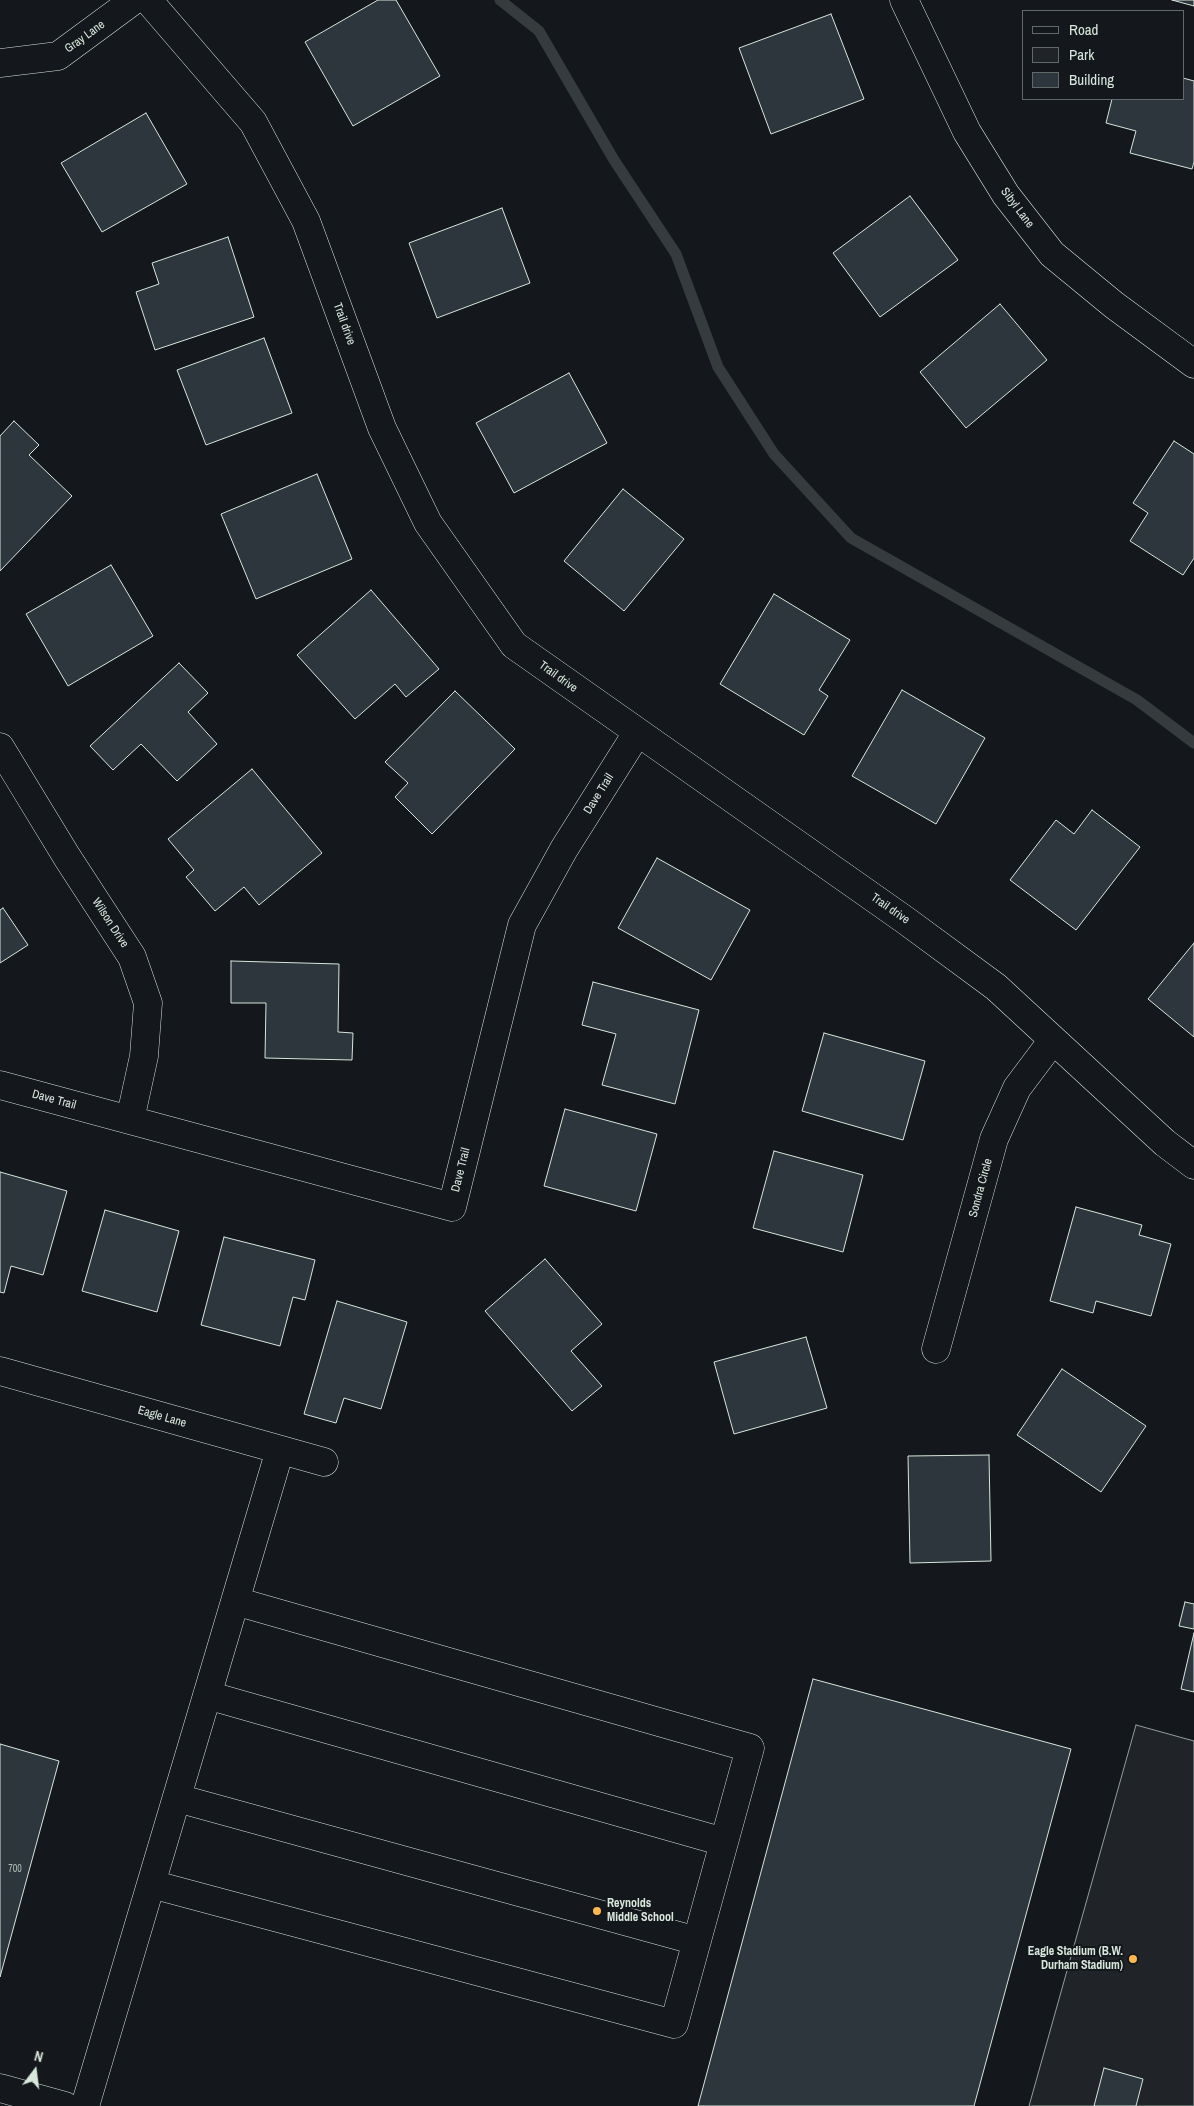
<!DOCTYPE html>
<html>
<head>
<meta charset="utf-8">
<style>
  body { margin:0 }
  #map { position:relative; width:1194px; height:2106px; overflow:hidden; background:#14181c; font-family:"Archivo Narrow",sans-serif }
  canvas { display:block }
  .legend { position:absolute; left:1022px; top:10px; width:162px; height:90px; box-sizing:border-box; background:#14181c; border:1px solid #626a69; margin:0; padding:6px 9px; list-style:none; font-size:15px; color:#d8e6dc }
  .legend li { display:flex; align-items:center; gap:10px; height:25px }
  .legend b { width:25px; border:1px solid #626a69 }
  .north { position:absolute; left:10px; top:2046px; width:50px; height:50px; -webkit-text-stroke:4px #14181c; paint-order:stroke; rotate:15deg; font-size:14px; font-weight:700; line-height:20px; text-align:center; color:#d8e6dc }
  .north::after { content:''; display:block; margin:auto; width:18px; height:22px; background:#d8e6dc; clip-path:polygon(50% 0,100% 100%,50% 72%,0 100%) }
</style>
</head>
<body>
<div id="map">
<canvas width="1194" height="2106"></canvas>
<ul class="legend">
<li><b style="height:6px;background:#14181c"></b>Road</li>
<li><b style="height:14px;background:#202428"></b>Park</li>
<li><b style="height:14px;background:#2c363c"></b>Building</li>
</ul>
<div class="north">N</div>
</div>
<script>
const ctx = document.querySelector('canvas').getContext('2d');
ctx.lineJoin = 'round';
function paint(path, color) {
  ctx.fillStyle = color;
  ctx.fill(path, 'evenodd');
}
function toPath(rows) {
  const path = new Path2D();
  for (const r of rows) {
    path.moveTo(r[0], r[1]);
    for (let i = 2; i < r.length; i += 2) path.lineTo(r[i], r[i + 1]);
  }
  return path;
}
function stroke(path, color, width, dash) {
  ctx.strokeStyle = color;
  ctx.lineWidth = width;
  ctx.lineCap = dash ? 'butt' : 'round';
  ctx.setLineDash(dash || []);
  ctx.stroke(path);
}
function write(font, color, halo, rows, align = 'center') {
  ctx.font = font + ' "Archivo Narrow",sans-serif';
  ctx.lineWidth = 4;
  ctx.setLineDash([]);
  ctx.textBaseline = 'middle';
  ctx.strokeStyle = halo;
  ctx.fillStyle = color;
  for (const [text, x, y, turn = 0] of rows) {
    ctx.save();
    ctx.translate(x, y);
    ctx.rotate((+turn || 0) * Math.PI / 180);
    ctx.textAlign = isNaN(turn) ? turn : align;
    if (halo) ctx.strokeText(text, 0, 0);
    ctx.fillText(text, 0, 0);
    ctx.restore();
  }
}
const green = toPath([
  [1136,1725,1194,1741,1194,2106,1029,2106,1136,1725]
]);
const stream = toPath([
  [500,0,539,31,614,160,676,254,718,367,774,454,851,538,1137,700,1194,743]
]);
const building = toPath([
  [378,0,396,0,440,76,353,126,305,42,378,0],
  [1172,0,1194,0,1194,6,1172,0],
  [831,14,864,99,771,134,739,48,831,14],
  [1183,78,1194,81,1194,162,1192,169,1130,153,1136,131,1106,123,1112,99,1183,99,1183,78],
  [146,113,187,184,102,232,61,163,146,113],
  [910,196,958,260,880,317,833,253,910,196],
  [502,208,530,283,437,318,409,243,502,208],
  [228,237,254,317,155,350,136,292,159,284,152,263,228,237],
  [1000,304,1047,360,966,428,920,372,1000,304],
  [264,338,292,413,206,445,177,370,264,338],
  [569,373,607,443,514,493,476,423,569,373],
  [14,421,39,445,29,455,72,496,0,571,0,436,14,421],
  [1174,441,1194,454,1194,558,1183,575,1130,541,1148,513,1133,503,1174,441],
  [317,474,352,559,256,599,221,514,317,474],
  [623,489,684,539,624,611,564,561,623,489],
  [111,565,153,636,68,686,26,614,111,565],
  [371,590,439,669,406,697,395,684,355,719,297,655,371,590],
  [774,594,850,640,819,690,828,696,804,735,720,684,774,594],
  [179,663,208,693,188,712,217,744,177,781,141,744,113,770,90,746,179,663],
  [902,690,985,738,936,824,852,776,902,690],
  [455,691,515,749,432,834,395,797,408,783,385,762,455,691],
  [252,769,322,853,259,905,244,887,215,911,186,877,194,870,168,839,252,769],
  [1092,810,1140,847,1076,930,1010,880,1056,820,1074,834,1092,810],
  [657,858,750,910,711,980,618,928,657,858],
  [3,908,28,945,0,963,0,910,3,908],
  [1194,943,1194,1037,1148,999,1194,943],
  [231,961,339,964,338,1032,353,1033,352,1060,265,1058,266,1003,231,1003,231,961],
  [593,982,699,1010,675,1104,602,1085,616,1034,582,1025,593,982],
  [824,1033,925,1061,903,1140,802,1111,824,1033],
  [565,1109,657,1134,636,1211,544,1186,565,1109],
  [774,1151,863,1175,843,1252,753,1228,774,1151],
  [0,1172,67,1191,43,1275,11,1266,4,1293,0,1292,0,1172],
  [1076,1207,1142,1225,1139,1235,1171,1244,1151,1316,1096,1301,1093,1313,1050,1301,1076,1207],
  [105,1210,179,1231,157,1312,82,1291,105,1210],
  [224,1237,315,1260,305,1300,293,1297,280,1346,201,1325,224,1237],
  [545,1259,602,1324,571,1351,602,1386,572,1411,485,1311,545,1259],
  [337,1301,407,1322,381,1409,344,1398,336,1423,304,1414,337,1301],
  [806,1337,827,1408,734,1434,714,1362,806,1337],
  [1062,1369,1146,1426,1101,1492,1017,1435,1062,1369],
  [989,1455,991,1561,910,1563,908,1456,989,1455],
  [1185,1602,1194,1604,1194,1629,1179,1626,1185,1602],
  [1194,1633,1194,1692,1181,1689,1194,1633],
  [813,1679,1071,1749,974,2106,698,2106,813,1679],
  [0,1744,59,1761,0,1977,0,1744],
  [1104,2068,1143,2079,1136,2106,1094,2106,1104,2068]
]);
const minor = toPath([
  [148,0,253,122,306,221,382,428,428,523,514,645,905,920,996,987,1165,1143,1194,1165],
  [904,0,967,132,1006,195,1052,254,1114,305,1194,364],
  [0,63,58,56,134,0],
  [0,747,67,857,132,957,148,1003,144,1056,130,1120],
  [0,1085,452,1207,522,925,564,849,637,733],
  [936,1349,994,1139,1017,1088,1053,1040],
  [0,1371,324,1462],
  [207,1695,724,1842],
  [177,1798,697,1941],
  [151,1884,674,2024,750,1748,235,1601],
  [0,2088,65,2106],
  [85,2106,280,1450]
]);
const markers = [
  [597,1911,5,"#ffb74d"],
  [1133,1959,5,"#ffb74d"]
];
const numberNames = [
  ["700",15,1869]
];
const streetNames = [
  ["Gray Lane",85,37,-36],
  ["Sibyl Lane",1017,208,53],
  ["Trail drive",344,324,70],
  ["Trail drive",558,677,36],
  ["Dave Trail",599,794,-58],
  ["Trail drive",890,909,35],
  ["Wilson Drive",110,923,57],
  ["Dave Trail",54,1100,15],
  ["Dave Trail",461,1170,-76],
  ["Sondra Circle",981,1188,-75],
  ["Eagle Lane",162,1417,16]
];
const poiNames = [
  ["Reynolds",607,1904],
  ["Middle School",607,1918],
  ["Eagle Stadium (B.W.",1123,1952,"right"],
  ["Durham Stadium)",1123,1966,"right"]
];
paint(green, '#202428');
stroke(green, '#939e99', 1);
stroke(stream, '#363b3e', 11);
paint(building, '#2c363c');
stroke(building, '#d8e6dc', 1);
stroke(minor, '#d8e6dc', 29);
stroke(minor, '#14181c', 28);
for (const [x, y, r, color] of markers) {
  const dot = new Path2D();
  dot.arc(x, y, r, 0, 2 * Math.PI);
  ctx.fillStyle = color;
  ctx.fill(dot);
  stroke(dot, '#14181c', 2);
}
write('10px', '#adbab4', null, numberNames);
write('12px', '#d8e6dc', '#14181c', streetNames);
write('bold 12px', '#d8e6dc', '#14181c', poiNames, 'left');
</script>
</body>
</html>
